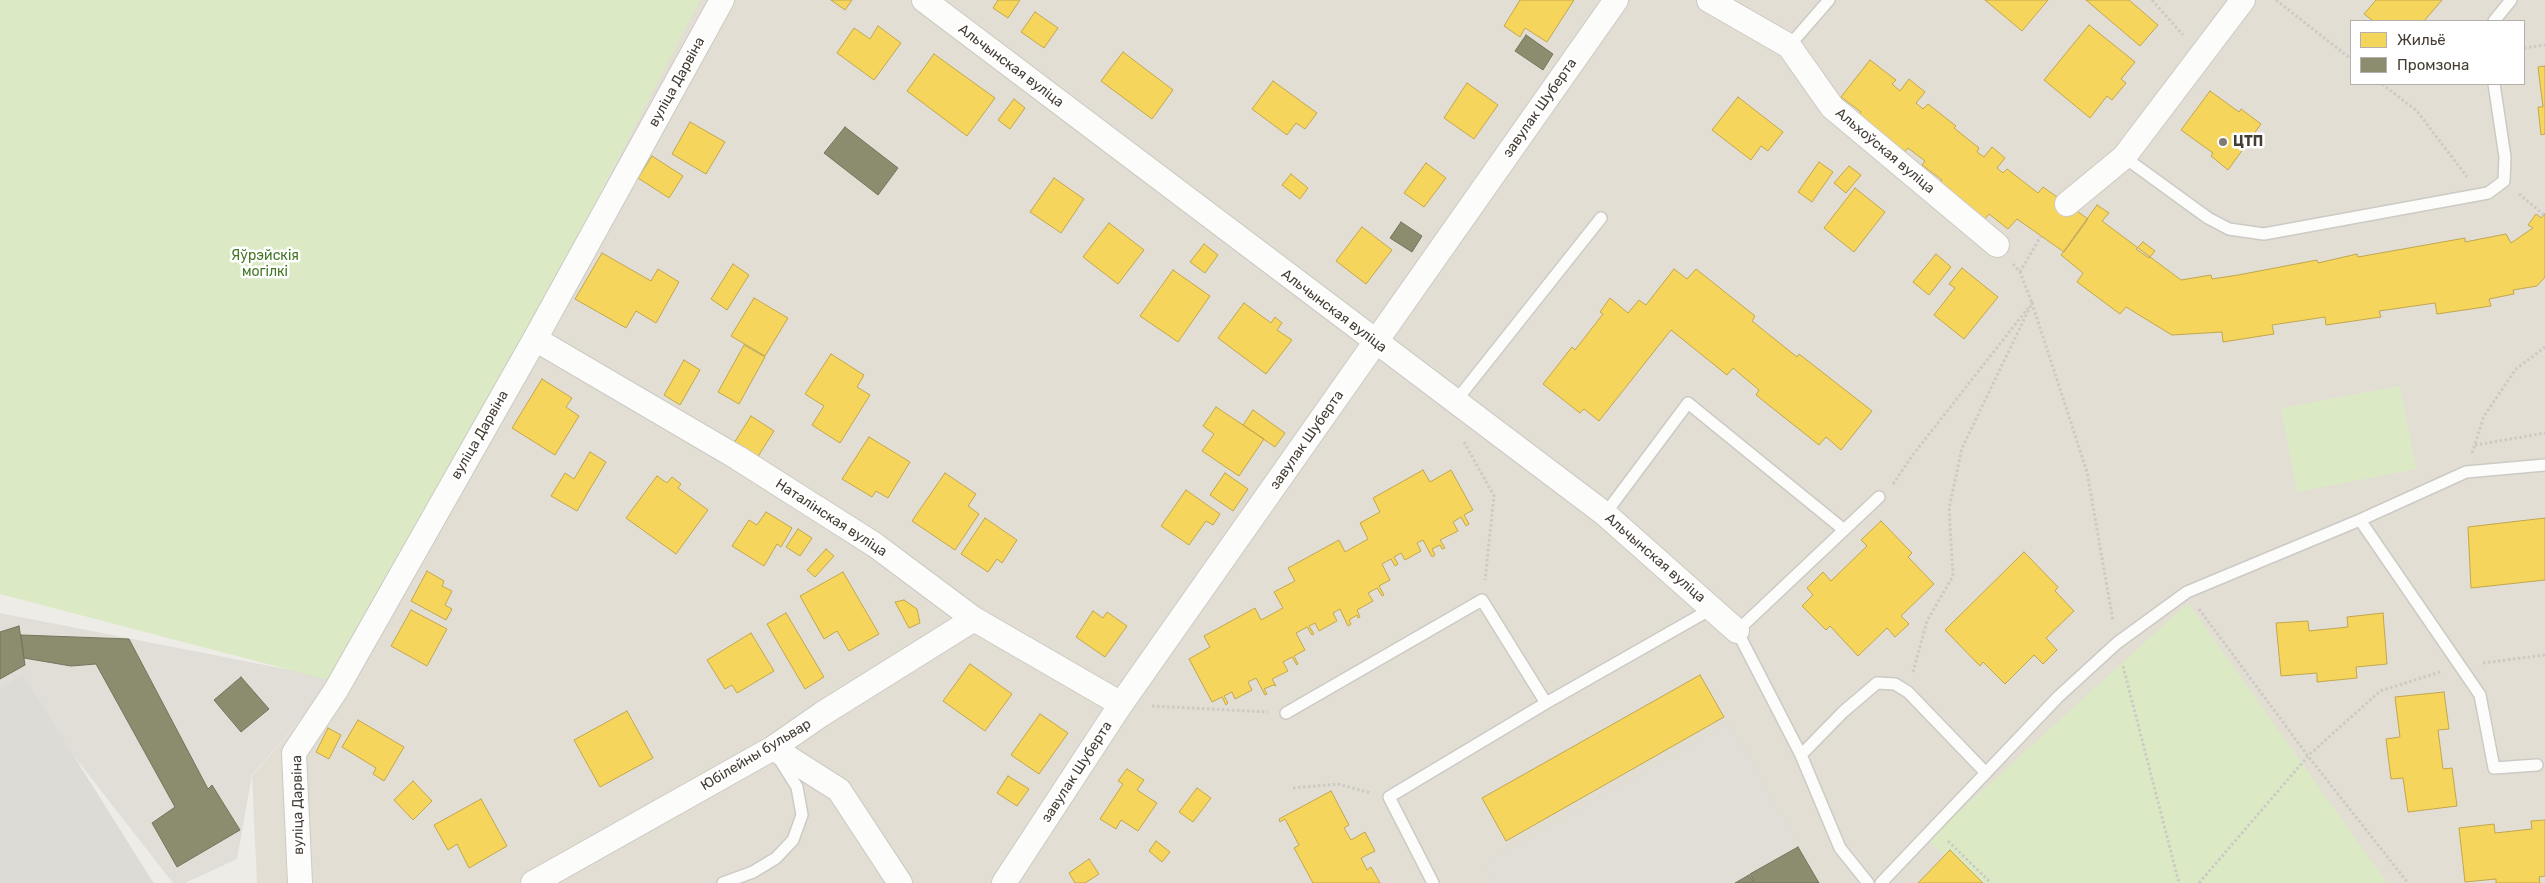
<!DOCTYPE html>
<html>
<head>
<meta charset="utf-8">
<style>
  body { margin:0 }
  #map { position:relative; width:2545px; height:883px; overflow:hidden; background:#eeece6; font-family:Rubik,sans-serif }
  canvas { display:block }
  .legend { position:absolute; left:2350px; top:20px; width:175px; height:65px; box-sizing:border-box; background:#fff; border:1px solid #b4b1ad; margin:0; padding:6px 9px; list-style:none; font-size:15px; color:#443d33 }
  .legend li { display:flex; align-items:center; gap:10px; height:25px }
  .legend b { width:25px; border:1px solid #b4b1ad }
</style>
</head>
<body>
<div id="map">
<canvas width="2545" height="883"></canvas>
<ul class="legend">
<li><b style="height:14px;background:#f6d55c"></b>Жильё</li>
<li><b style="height:14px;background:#8c8c6e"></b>Промзона</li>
</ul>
</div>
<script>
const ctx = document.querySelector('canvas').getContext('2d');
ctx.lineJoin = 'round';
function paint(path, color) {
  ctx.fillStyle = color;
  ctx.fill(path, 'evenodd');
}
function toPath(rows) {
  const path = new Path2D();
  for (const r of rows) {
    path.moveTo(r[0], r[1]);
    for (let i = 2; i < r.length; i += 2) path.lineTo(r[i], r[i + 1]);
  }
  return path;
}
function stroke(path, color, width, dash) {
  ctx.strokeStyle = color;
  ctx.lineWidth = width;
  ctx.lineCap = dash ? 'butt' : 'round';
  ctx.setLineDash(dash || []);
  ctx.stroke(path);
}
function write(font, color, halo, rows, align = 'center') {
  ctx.font = font + ' Rubik,sans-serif';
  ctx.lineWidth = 5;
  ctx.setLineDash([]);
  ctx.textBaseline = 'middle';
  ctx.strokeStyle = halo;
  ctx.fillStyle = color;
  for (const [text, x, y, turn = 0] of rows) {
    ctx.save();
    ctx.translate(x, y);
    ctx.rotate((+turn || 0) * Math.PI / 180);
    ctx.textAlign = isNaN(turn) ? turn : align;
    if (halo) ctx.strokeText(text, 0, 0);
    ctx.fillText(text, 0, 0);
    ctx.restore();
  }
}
const residential = toPath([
  [698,0,2545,0,2545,883,257,883,252,776,336,679,536,321],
  [2351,21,2524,21,2524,84,2351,84]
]);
const industrial = toPath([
  [0,613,336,679,252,775,237,859,185,883,173,883,24,692,0,706],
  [1729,724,1753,762,1818,883,1494,883,1484,864]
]);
const green = toPath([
  [0,0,700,0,534,321,336,682,0,594],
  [2400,386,2416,469,2297,492,2281,408],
  [2188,603,2387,883,1973,883,1928,840]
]);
const parking = toPath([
  [23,675,151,879,154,883,0,883,0,688]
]);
const homes = toPath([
  [831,0,852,0,845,10,831,0],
  [998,0,1020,0,1008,18,993,8,998,0],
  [1520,0,1574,0,1547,42,1525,28,1520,37,1504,26,1520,0],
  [1985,0,2048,0,2022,31,1985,0],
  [2086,0,2129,0,2158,25,2140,46,2086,0],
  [2376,0,2442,0,2424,21,2373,21,2364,14,2376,0],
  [1035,12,1058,28,1044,48,1021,32,1035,12],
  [2089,25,2135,62,2121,79,2126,83,2112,100,2107,96,2090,118,2044,80,2089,25],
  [878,26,901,43,874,80,837,53,854,28,870,39,878,26],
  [1123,52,1173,90,1152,119,1101,81,1123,52],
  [934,54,995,98,967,136,907,91,934,54],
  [1870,60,1896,80,1892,84,1900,91,1909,79,1925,92,1916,103,1923,109,1928,104,1956,126,1954,128,1979,148,1977,152,1984,157,1992,147,2005,158,1997,168,2003,173,2007,169,2038,193,2043,187,2088,219,2064,252,2017,219,2008,229,1989,214,1984,220,1939,184,1942,180,1922,165,1925,161,1908,148,1903,154,1856,118,1861,112,1841,97,1870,60],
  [2545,66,2545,134,2541,135,2538,107,2543,107,2538,67,2545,66],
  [1273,81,1317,113,1305,129,1296,123,1287,135,1252,109,1273,81],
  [1467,83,1498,105,1474,139,1444,118,1467,83],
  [2210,91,2239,112,2241,109,2261,124,2228,170,2211,156,2213,153,2181,130,2210,91],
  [1738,97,1783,132,1768,151,1761,146,1751,160,1712,130,1738,97],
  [1014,99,1025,108,1010,129,998,120,1014,99],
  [690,122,725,142,706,174,672,154,690,122],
  [652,156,683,176,669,198,638,178,652,156],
  [1819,162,1833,172,1812,202,1798,192,1819,162],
  [1426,163,1446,178,1424,207,1404,193,1426,163],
  [1849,166,1861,175,1846,193,1834,183,1849,166],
  [1291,174,1308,188,1300,199,1282,185,1291,174],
  [1054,178,1084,199,1061,233,1030,212,1054,178],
  [1855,188,1885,212,1854,252,1824,228,1855,188],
  [2097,205,2109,213,2102,221,2181,280,2211,275,2212,279,2238,275,2317,260,2318,263,2357,254,2358,257,2465,238,2465,242,2506,234,2511,243,2533,228,2528,225,2536,214,2541,218,2545,213,2545,277,2537,286,2513,290,2514,294,2489,299,2491,306,2437,314,2435,303,2379,311,2381,317,2326,325,2325,317,2272,325,2274,334,2223,342,2222,332,2172,335,2126,307,2120,314,2077,282,2083,273,2061,255,2097,205],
  [1109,223,1144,250,1118,284,1083,257,1109,223],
  [1362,227,1392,250,1366,284,1336,261,1362,227],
  [2143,242,2155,251,2149,258,2136,249,2143,242],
  [1204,244,1218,255,1205,273,1190,262,1204,244],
  [602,253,651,281,658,269,679,282,656,323,636,311,626,328,575,299,602,253],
  [1936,254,1951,267,1929,295,1913,282,1936,254],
  [733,264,749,275,727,310,711,299,733,264],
  [1962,268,1998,297,1964,339,1934,315,1955,288,1949,284,1962,268],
  [1674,269,1687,279,1696,269,1755,316,1752,321,1797,357,1799,354,1872,411,1841,450,1826,437,1819,445,1756,395,1759,390,1733,368,1727,375,1671,330,1599,421,1584,409,1580,413,1543,384,1572,347,1575,350,1603,314,1600,312,1610,298,1628,313,1639,300,1646,305,1674,269],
  [1173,270,1210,296,1178,342,1140,316,1173,270],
  [754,298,788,318,765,356,731,336,754,298],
  [1244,303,1271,323,1275,317,1282,323,1277,330,1292,340,1266,374,1218,338,1244,303],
  [744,345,765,357,739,404,718,392,744,345],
  [831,354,864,375,857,387,870,395,840,443,812,425,824,406,805,394,831,354],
  [684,360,700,370,680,405,664,395,684,360],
  [542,379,572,398,566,407,579,416,555,455,512,428,542,379],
  [1216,407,1264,439,1239,476,1202,451,1214,434,1203,426,1216,407],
  [1253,410,1285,433,1275,447,1243,425,1253,410],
  [751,416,774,431,757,458,734,443,751,416],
  [869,437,910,462,888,498,876,491,872,497,842,479,869,437],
  [590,452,606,462,577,511,551,496,565,473,574,479,590,452],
  [1423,470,1430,482,1451,470,1473,510,1464,515,1469,524,1466,526,1461,517,1453,522,1458,531,1440,540,1445,548,1442,549,1440,545,1432,549,1435,555,1432,557,1423,540,1417,543,1421,551,1405,560,1401,553,1394,557,1398,564,1395,566,1391,559,1382,564,1390,580,1379,586,1384,595,1382,596,1377,588,1368,593,1373,601,1357,610,1360,617,1358,618,1357,615,1349,620,1351,624,1348,626,1340,609,1333,613,1337,621,1319,631,1315,623,1309,626,1314,634,1312,635,1307,627,1296,633,1305,650,1294,656,1298,664,1297,665,1292,657,1283,662,1288,671,1272,679,1276,686,1273,685,1264,689,1267,694,1265,695,1256,678,1248,682,1252,690,1235,699,1232,692,1224,696,1228,703,1226,705,1222,697,1212,702,1189,659,1210,647,1204,636,1255,608,1261,620,1283,608,1274,592,1295,581,1288,568,1339,540,1345,552,1368,539,1360,523,1380,512,1373,498,1423,470],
  [945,473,976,494,968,506,979,514,955,550,912,521,945,473],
  [1225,473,1248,489,1233,511,1210,495,1225,473],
  [657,476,667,483,672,477,681,484,678,488,708,510,676,554,626,518,657,476],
  [1186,490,1220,514,1213,525,1206,521,1189,545,1161,526,1186,490],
  [766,512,792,528,781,547,777,544,764,566,732,546,749,520,757,525,766,512],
  [985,518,1017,540,1002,563,997,559,988,572,961,554,985,518],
  [2545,518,2545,580,2471,588,2468,527,2545,518],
  [1881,521,1912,553,1908,557,1934,584,1901,616,1909,624,1895,637,1887,628,1858,656,1830,626,1826,630,1802,606,1813,595,1807,588,1823,572,1831,581,1867,546,1861,540,1881,521],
  [798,529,812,538,800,556,786,547,798,529],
  [826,549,834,556,815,577,807,570,826,549],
  [2024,552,2058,587,2055,591,2074,611,2046,638,2057,650,2043,664,2034,655,2005,684,1983,662,1980,666,1945,630,2024,552],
  [427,571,444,581,442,586,452,591,445,605,452,609,446,620,411,601,427,571],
  [843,572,879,634,849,651,837,631,824,639,800,596,843,572],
  [904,600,917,609,920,623,909,628,895,602,904,600],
  [411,610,447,629,427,666,391,646,411,610],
  [1093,611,1103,618,1107,612,1127,626,1105,657,1076,637,1093,611],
  [786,613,824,677,805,689,767,624,786,613],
  [2383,613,2387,664,2356,667,2357,678,2317,682,2317,673,2281,676,2276,623,2308,621,2309,631,2348,627,2347,617,2383,613],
  [751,633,774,671,737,693,732,685,725,689,707,660,751,633],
  [970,664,1012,694,985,731,943,701,970,664],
  [1700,675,1724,717,1506,841,1482,798,1700,675],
  [2444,692,2449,729,2438,730,2443,769,2452,768,2457,806,2408,812,2403,778,2391,779,2386,739,2400,737,2395,697,2444,692],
  [627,711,653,758,600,787,574,740,627,711],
  [1040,714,1068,733,1039,774,1011,755,1040,714],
  [358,720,404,747,384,781,373,774,376,768,342,747,358,720],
  [328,728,341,735,329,759,316,752,328,728],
  [1127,769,1144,780,1137,790,1157,803,1138,831,1121,820,1116,829,1100,819,1123,784,1118,781,1127,769],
  [1008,776,1029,789,1017,806,997,793,1008,776],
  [413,781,432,801,413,820,394,800,413,781],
  [1197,788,1211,798,1193,822,1179,812,1197,788],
  [1331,791,1349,825,1344,828,1351,840,1365,832,1375,851,1361,858,1367,870,1371,867,1380,883,1313,883,1294,848,1299,845,1285,819,1280,822,1279,819,1331,791],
  [481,799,507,846,469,868,457,844,448,850,434,825,481,799],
  [2545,820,2545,876,2539,877,2540,883,2496,883,2496,879,2465,882,2459,828,2494,824,2495,833,2532,829,2531,821,2545,820],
  [1156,841,1170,852,1162,862,1149,851,1156,841],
  [1950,850,1983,883,1918,883,1950,850],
  [1089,859,1099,874,1085,883,1075,883,1069,873,1089,859]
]);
const industry = toPath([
  [1526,35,1553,54,1543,70,1515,51,1526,35],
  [845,127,898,168,878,195,824,153,845,127],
  [1401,222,1422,236,1412,252,1390,238,1401,222],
  [19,626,25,665,0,679,0,632,19,626],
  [21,635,129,639,208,789,212,785,240,830,177,867,152,823,175,807,96,664,71,666,24,658,21,635],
  [241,677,269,709,241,732,214,700,241,677],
  [1798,847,1819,883,1755,883,1750,874,1798,847],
  [1749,875,1754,883,1735,883,1749,875]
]);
const path = toPath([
  [2152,0,2183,35],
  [2276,0,2351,59],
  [2524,48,2545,45],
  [2382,84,2417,111,2467,177],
  [2519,194,2544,215],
  [2013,264,2020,272,2032,303],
  [2020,272,2041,236],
  [1464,442,1494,496,1485,580],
  [2475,445,2545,433],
  [2472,453,2484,416,2516,369,2545,347],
  [1893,484,1912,456,2028,308],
  [2199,609,2308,756,2408,883],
  [2483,663,2545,655],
  [2123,666,2179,883],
  [1913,672,1927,621,1953,576,1949,508,1962,448,2032,303,2087,472,2113,621],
  [1152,706,1268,712],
  [1293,788,1338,784,1371,793],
  [1948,841,1991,883],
  [2199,883,2308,756,2380,691,2440,672]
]);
const lane = toPath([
  [2494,21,2511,0],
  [1789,46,1829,0],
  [2124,157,2208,218,2229,229,2264,234,2488,193,2504,181,2505,157,2494,84],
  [1455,402,1601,218],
  [1605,514,1688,403,1843,529],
  [2360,520,2480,695,2494,768,2537,765],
  [1286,713,1482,600,1546,703],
  [1801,755,1843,712,1877,683,1895,684,1908,692,1986,773],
  [723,883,753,872,776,858,793,840,802,815,797,787,780,760],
  [1433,883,1389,797,1546,703,1713,608],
  [1868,883,1840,848,1801,755,1737,631,1879,497],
  [1881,883,2058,697,2117,643,2187,592,2360,520,2466,472,2545,465]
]);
const street = toPath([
  [924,0,1605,514,1737,631],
  [1709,0,1789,46,1832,107,1997,245],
  [2067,204,2124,157,2243,0],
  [535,339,738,458,875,545,974,619,1121,704],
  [773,748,839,790,900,883],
  [300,883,294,753,336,690,535,339,722,0],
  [533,883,773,748,822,714,974,619],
  [1004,883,1121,704,1616,0]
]);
const markers = [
  [2223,142,5,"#807a72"]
];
const streetNames = [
  ["Альчынская вуліца",1011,66,37],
  ["вуліца Дарвіна",677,82,-61],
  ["завулак Шуберта",1540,108,-55],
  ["Альхоўская вуліца",1885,151,40],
  ["Альчынская вуліца",1334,311,37],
  ["вуліца Дарвіна",480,435,-60],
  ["завулак Шуберта",1307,440,-55],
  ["Наталінская вуліца",831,518,33],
  ["Альчынская вуліца",1655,558,41],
  ["Юбілейны бульвар",756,755,-31],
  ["завулак Шуберта",1077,772,-57],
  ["вуліца Дарвіна",298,805,-91]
];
const poiNames = [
  ["ЦТП",2233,142]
];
const parkNames = [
  ["Яўрэйскія",265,256],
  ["могілкі",265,272]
];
paint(residential, '#e3ded3');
paint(industrial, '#e1ddd7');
paint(green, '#dbeac4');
paint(parking, '#dddbd6');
paint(homes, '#f6d55c');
stroke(homes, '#c1a750', 1);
paint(industry, '#8c8c6e');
stroke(industry, '#76745c', 1);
stroke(lane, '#cccac4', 14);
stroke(street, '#cccac4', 26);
stroke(path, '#cdcac6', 3, [2.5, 2.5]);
stroke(lane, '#fcfcfb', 11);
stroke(street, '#fcfcfb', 24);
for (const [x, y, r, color] of markers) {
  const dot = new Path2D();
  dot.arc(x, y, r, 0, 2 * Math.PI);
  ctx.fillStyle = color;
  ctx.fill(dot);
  stroke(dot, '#fff', 2);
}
write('14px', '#443d33', '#fff', streetNames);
write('bold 14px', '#443d33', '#fff', poiNames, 'left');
write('14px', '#447724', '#fff', parkNames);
</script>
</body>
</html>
